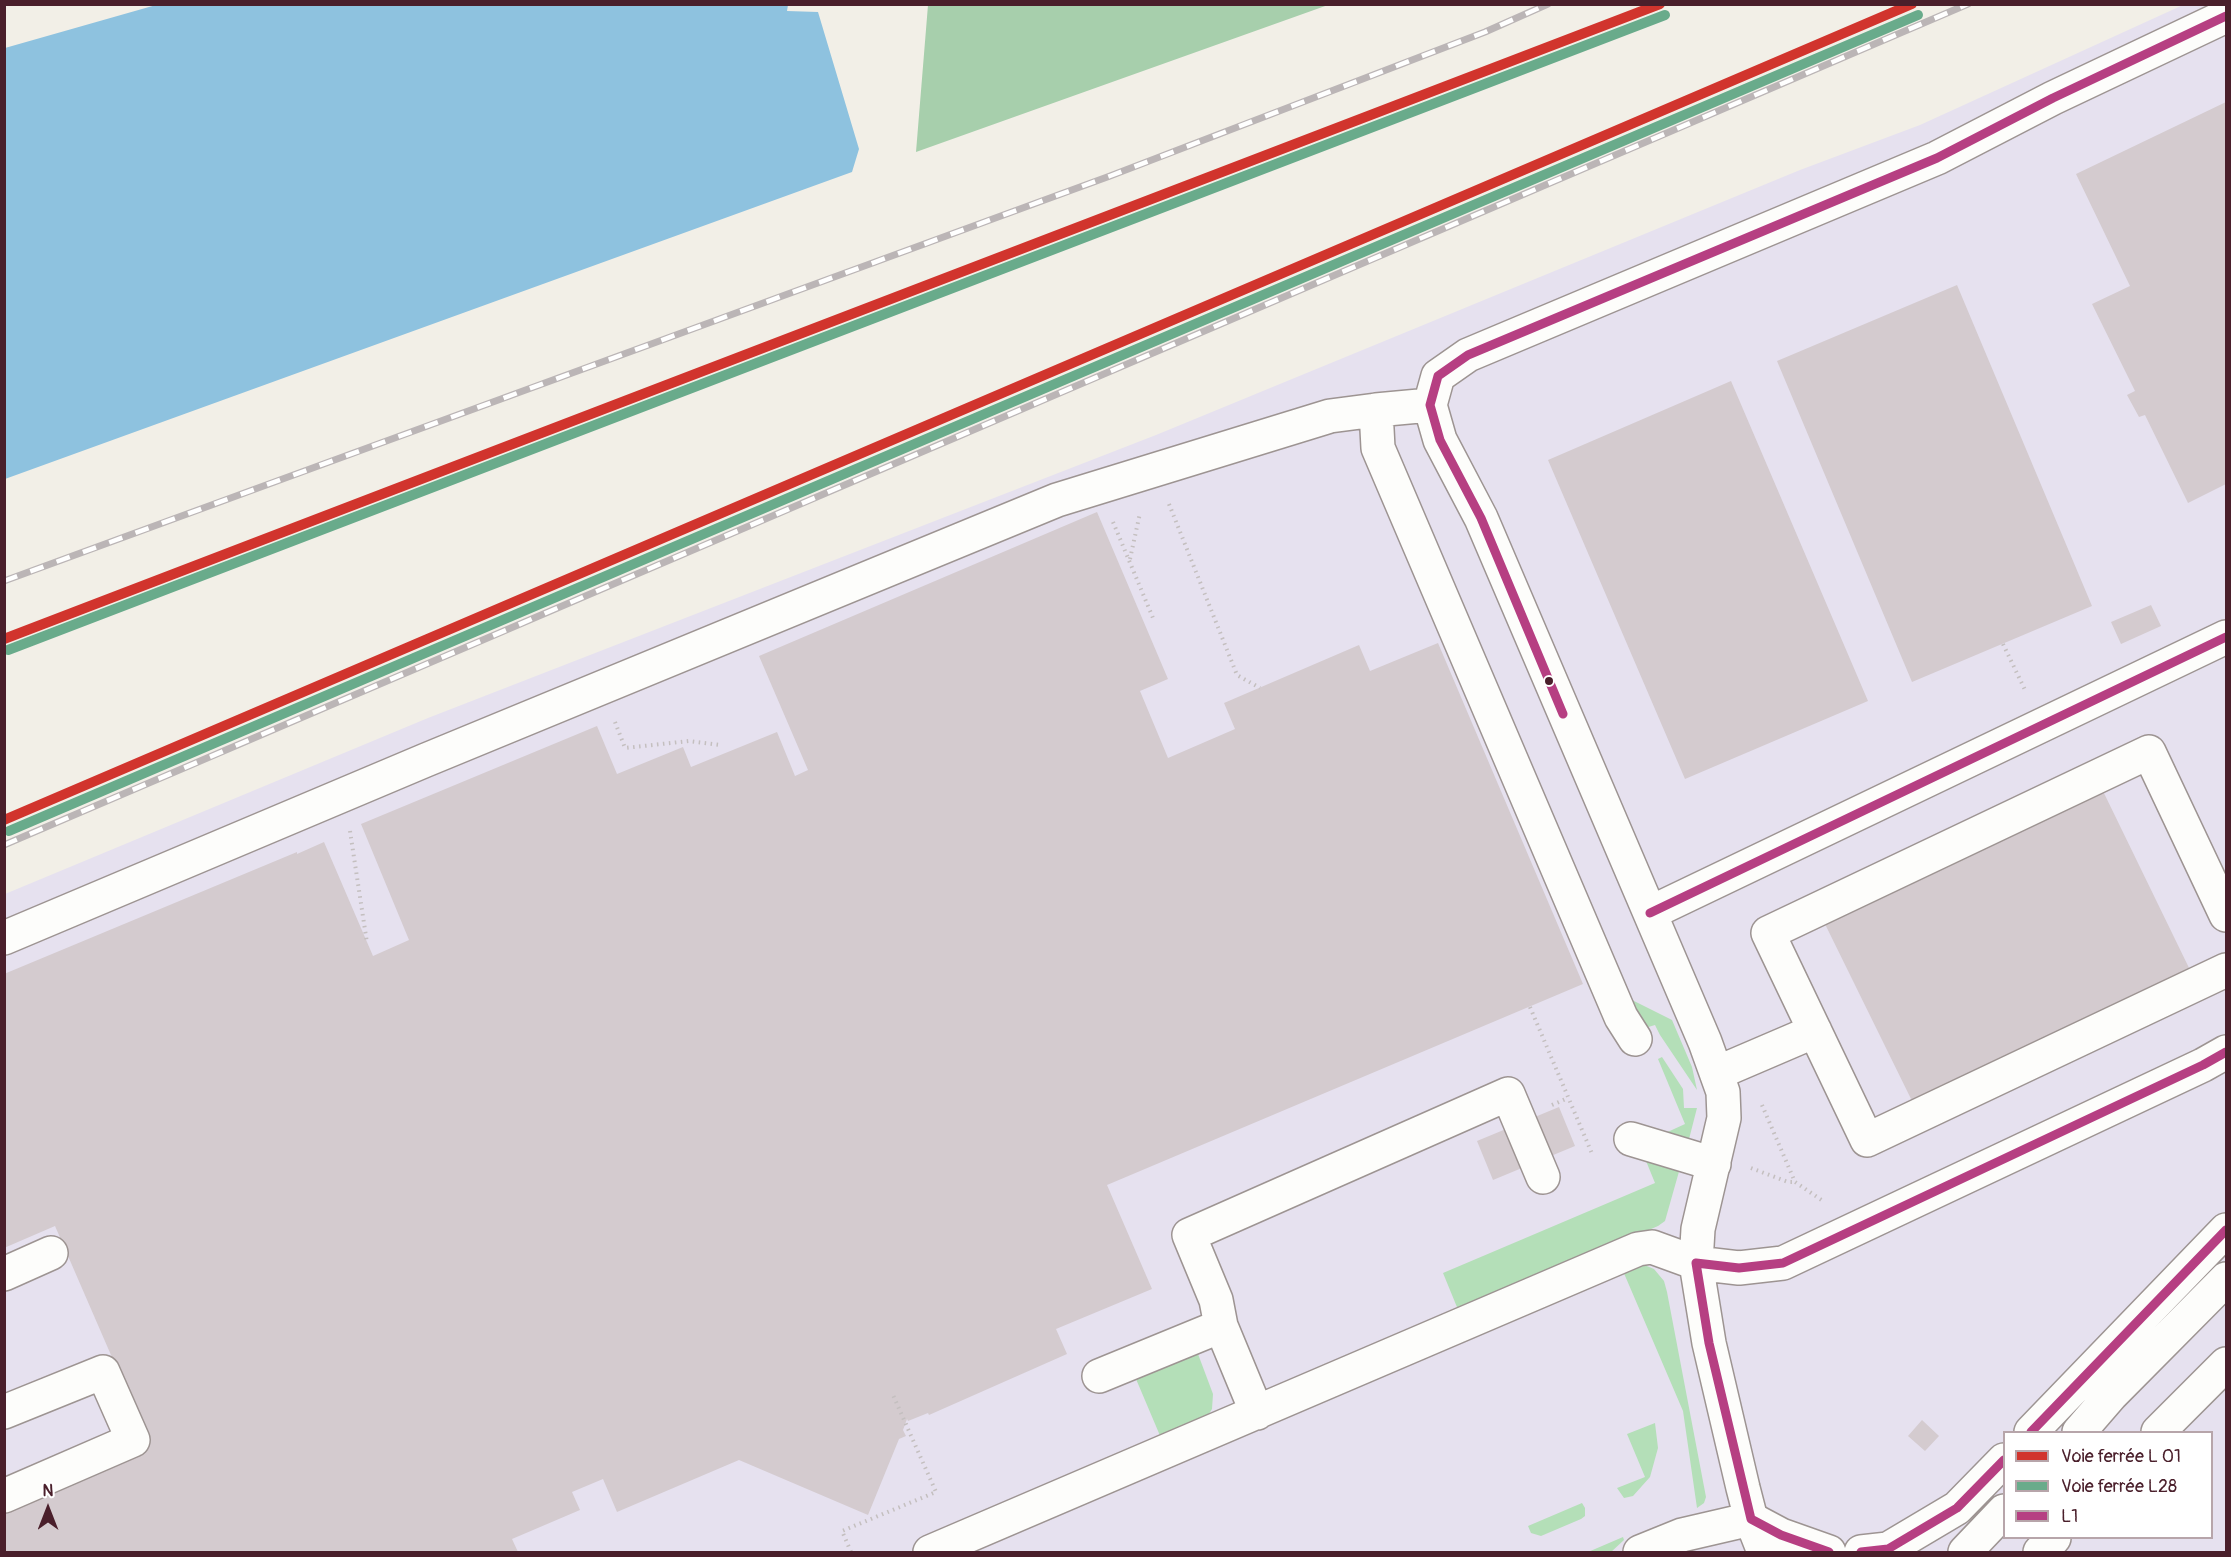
<!DOCTYPE html>
<html>
<head>
<meta charset="utf-8">
<style>
  body { margin:0 }
  #map { position:relative; width:2231px; height:1557px; overflow:hidden; background:#f2efe7; font-family:Pangolin,sans-serif }
  canvas { display:block }
  .frame { position:absolute; inset:0; border:6px solid #4a1f2b; pointer-events:none }
  .legend { position:absolute; left:2003px; top:1431px; width:210px; height:108px; box-sizing:border-box; background:#fff; border:2px solid #b7a5aa; margin:0; padding:8px 10px; list-style:none; font-size:18px; color:#4a1f2b }
  .legend li { display:flex; align-items:center; gap:12px; height:30px }
  .legend b { width:30px; border:2px solid #b7a5aa }
  .north { position:absolute; left:18px; top:1479px; width:60px; height:60px; -webkit-text-stroke:4px #fff; paint-order:stroke; rotate:0deg; font-size:16px; font-weight:700; line-height:24px; text-align:center; color:#4a1f2b }
  .north::after { content:''; display:block; margin:auto; width:21px; height:27px; background:#4a1f2b; clip-path:polygon(50% 0,100% 100%,50% 72%,0 100%) }
</style>
</head>
<body>
<div id="map">
<canvas width="2231" height="1557"></canvas>
<div class="frame"></div>
<ul class="legend">
<li><b style="height:8px;background:#d1342d"></b>Voie ferrée L 01</li>
<li><b style="height:8px;background:#69ab8b"></b>Voie ferrée L28</li>
<li><b style="height:8px;background:#b63f82"></b>L1</li>
</ul>
<div class="north">N</div>
</div>
<script>
const ctx = document.querySelector('canvas').getContext('2d');
ctx.lineJoin = 'round';
function paint(path, color) {
  ctx.fillStyle = color;
  ctx.fill(path, 'evenodd');
}
function toPath(rows) {
  const path = new Path2D();
  for (const r of rows) {
    path.moveTo(r[0], r[1]);
    for (let i = 2; i < r.length; i += 2) path.lineTo(r[i], r[i + 1]);
  }
  return path;
}
function stroke(path, color, width, dash) {
  ctx.strokeStyle = color;
  ctx.lineWidth = width;
  ctx.lineCap = dash ? 'butt' : 'round';
  ctx.setLineDash(dash || []);
  ctx.stroke(path);
}
const built = toPath([
  [2183,5,2226,5,2226,1552,5,1552,5,894,428,718,1156,435,1800,170,1920,125],
  [2004,1432,2212,1432,2212,1538,2004,1538]
]);
const green = toPath([
  [1632,1000,1672,1020,1692,1067,1697,1090,1660,1035,1655,1025,1645,1028],
  [1662,1057,1683,1089,1684,1108,1697,1108,1688,1143,1661,1135,1685,1124,1658,1059],
  [1644,1156,1680,1168,1665,1221,1658,1226,1459,1312,1443,1273,1655,1183],
  [1642,1264,1654,1269,1664,1281,1667,1292,1706,1497,1704,1503,1697,1508,1683,1411,1623,1271],
  [1198,1354,1213,1394,1212,1409,1207,1417,1161,1438,1136,1379],
  [1655,1423,1658,1448,1650,1477,1633,1496,1624,1498,1617,1488,1645,1477,1627,1434],
  [1582,1503,1585,1508,1585,1516,1581,1519,1541,1536,1531,1533,1528,1526],
  [1623,1537,1624,1540,1611,1552,1588,1552]
]);
const forest = toPath([
  [928,5,928,4,1328,5,916,152]
]);
const water = toPath([
  [156,5,788,5,787,11,818,12,859,149,852,172,5,479,5,48]
]);
const building = toPath([
  [2226,102,2226,484,2188,503,2145,415,2139,417,2127,395,2135,391,2092,304,2130,286,2076,174],
  [1957,285,2092,606,1912,682,1777,361],
  [1731,381,1868,701,1685,779,1548,460],
  [1097,512,1168,679,1140,691,1168,758,1235,729,1224,703,1359,645,1370,671,1438,643,1583,984,1107,1185,1152,1289,1056,1329,1067,1354,929,1415,928,1413,908,1421,907,1419,903,1430,906,1436,899,1439,868,1515,739,1460,617,1512,603,1479,572,1492,580,1510,512,1539,518,1552,4,1552,4,1507,150,1445,55,1226,4,1248,4,974,297,852,297,854,324,842,373,956,409,940,361,824,597,726,617,774,683,747,691,767,777,732,795,776,808,770,759,656],
  [2151,605,2161,626,2121,644,2111,622],
  [2101,787,2191,972,1915,1107,1824,922],
  [1559,1107,1575,1146,1493,1180,1477,1141],
  [1922,1420,1939,1436,1925,1451,1908,1436]
]);
const path = toPath([
  [1169,504,1237,675,1260,688],
  [1113,522,1153,618],
  [1130,559,1140,513],
  [2003,644,2026,692],
  [615,722,625,748,689,741,720,745],
  [350,831,367,943],
  [1530,1007,1593,1156],
  [1552,1105,1568,1098],
  [1762,1105,1795,1182,1823,1201],
  [1751,1168,1788,1182,1795,1182],
  [851,1552,842,1531,936,1492,893,1395]
]);
const minor = toPath([
  [1430,405,1376,410,1378,448,1621,1017,1635,1039],
  [1650,913,2226,637],
  [2226,915,2149,752,1768,933,1867,1140,2226,970],
  [4,938,426,760,1057,500,1330,416,1376,410],
  [1717,1073,1815,1031],
  [1631,1139,1714,1164],
  [4,1274,51,1253],
  [1099,1376,1221,1326],
  [4,1412,103,1372,133,1440,4,1496],
  [1257,1413,1221,1326,1216,1300,1189,1235,1508,1094,1543,1177],
  [930,1552,1638,1249,1652,1247,1696,1263,1739,1268,1783,1263,2203,1065,2226,1052],
  [1640,1552,1682,1535,1751,1519],
  [1764,1552,1751,1519,1743,1488,1709,1343,1696,1263,1698,1229,1724,1118,1723,1092,1705,1042,1481,518,1440,440,1430,405,1438,376,1468,355,1937,158,2053,98,2226,16]
]);
const major = toPath([
  [2031,1432,2226,1230],
  [2079,1432,2111,1395,2226,1279],
  [2158,1432,2226,1364],
  [1751,1519,1781,1535,1829,1552],
  [1861,1552,1888,1549,1957,1508,2004,1460],
  [1965,1552,2004,1511],
  [2040,1552,2054,1538]
]);
const rail = toPath([
  [4,581,1110,176,1485,32,1548,4],
  [4,845,1968,4]
]);
const bus1 = toPath([
  [1563,714,1481,518,1440,440,1430,405,1438,376,1468,355,1937,158,2053,98,2226,16],
  [1650,913,2226,637],
  [2031,1432,2226,1230],
  [1829,1552,1781,1535,1751,1519,1709,1343,1696,1263,1739,1268,1783,1263,2203,1065,2226,1052],
  [1861,1552,1888,1549,1957,1508,2004,1460]
]);
const rail1 = toPath([
  [4,639,1660,4],
  [4,820,1912,4]
]);
const rail2 = toPath([
  [8,650,1665,15],
  [9,831,1918,15]
]);
const markers = [
  [1549,681,5,"#4a1f2b"]
];
paint(built, '#e6e1ef');
paint(green, '#b4dfb8');
paint(forest, '#a7cfac');
paint(water, '#8ec2df');
paint(building, '#d4cbcf');
stroke(minor, '#9d9492', 36);
stroke(major, '#9d9492', 36);
stroke(path, '#c4bfbf', 4, [1.5, 4.5]);
stroke(minor, '#fdfdfb', 33);
stroke(major, '#fdfdfb', 33);
stroke(rail, '#bbb5b6', 7);
stroke(rail, '#fff', 4.5, [14]);
stroke(bus1, '#b63f82', 9);
stroke(rail1, '#d1342d', 10);
stroke(rail2, '#69ab8b', 10);
for (const [x, y, r, color] of markers) {
  const dot = new Path2D();
  dot.arc(x, y, r, 0, 2 * Math.PI);
  ctx.fillStyle = color;
  ctx.fill(dot);
  stroke(dot, '#fff', 2);
}
</script>
</body>
</html>
